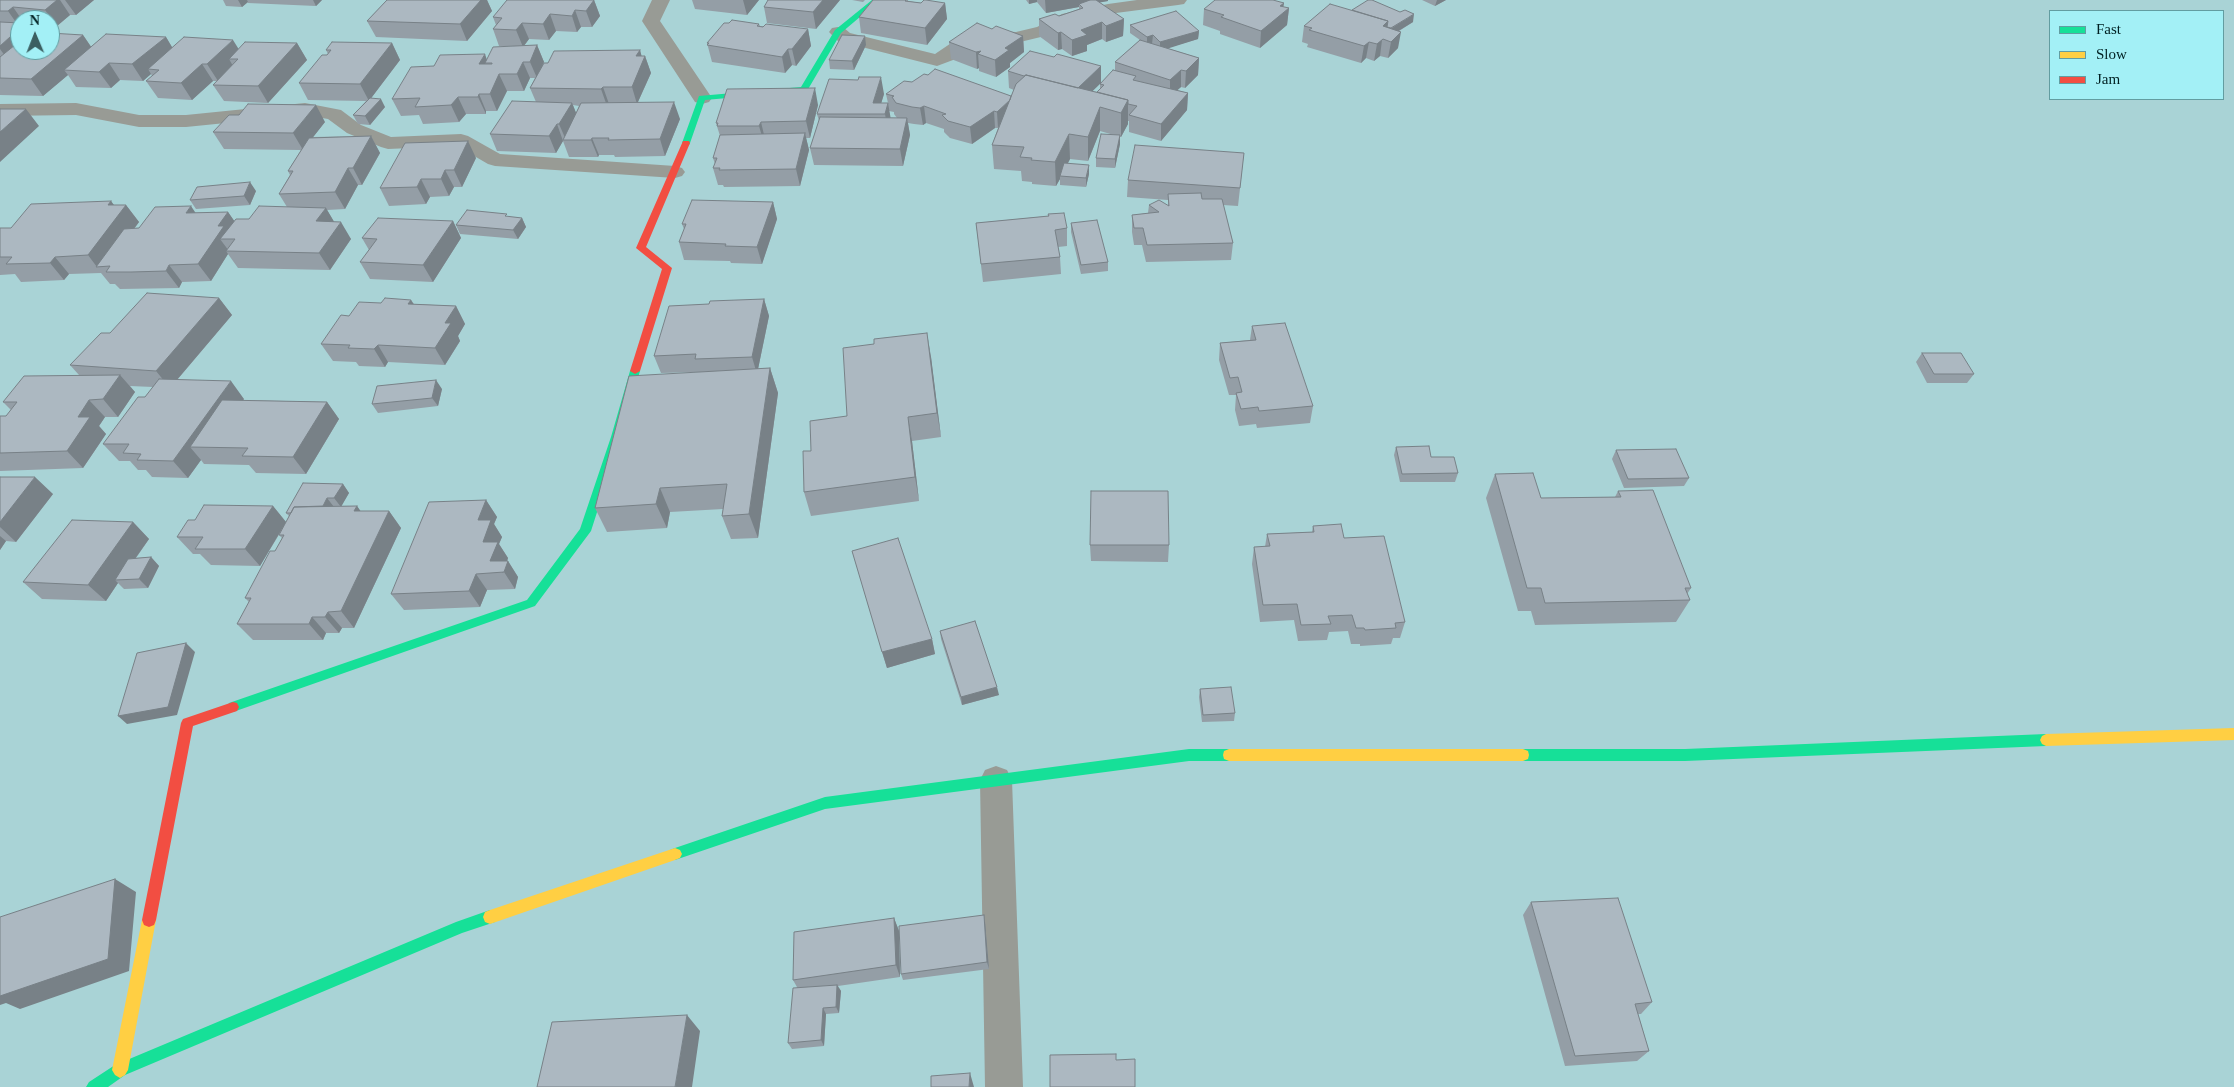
<!DOCTYPE html>
<html>
<head>
<meta charset="utf-8">
<style>
  body { margin:0 }
  #map { position:relative; width:2234px; height:1087px; overflow:hidden; background:#a9d3d6; font-family:"Times New Roman",serif }
  canvas { display:block }
  .legend { position:absolute; left:2049px; top:10px; width:175px; height:90px; box-sizing:border-box; background:#a3f0f6; border:1px solid #629da1; margin:0; padding:6px 9px; list-style:none; font-size:15px; color:#002022 }
  .legend li { display:flex; align-items:center; gap:10px; height:25px }
  .legend b { width:25px; border:1px solid #629da1 }
  .north { position:absolute; left:10px; top:10px; width:50px; height:50px; box-sizing:border-box; background:#a3f0f6; border:1px solid #629da1; border-radius:50%; rotate:359deg; font-size:14px; font-weight:700; line-height:20px; text-align:center; color:#002022 }
  .north::after { content:''; display:block; margin:auto; width:18px; height:22px; background:#3b5f61; clip-path:polygon(50% 0,100% 100%,50% 72%,0 100%) }
</style>
</head>
<body>
<div id="map">
<canvas width="2234" height="1087"></canvas>
<ul class="legend">
<li><b style="height:6px;background:#16e098"></b>Fast</li>
<li><b style="height:6px;background:#ffcf43"></b>Slow</li>
<li><b style="height:6px;background:#f24e42"></b>Jam</li>
</ul>
<div class="north">N</div>
</div>
<script>
const ctx = document.querySelector('canvas').getContext('2d');
ctx.lineJoin = 'round';
function toPath(rows) {
  const path = new Path2D();
  for (const r of rows) {
    path.moveTo(r[0], r[1]);
    for (let i = 2; i < r.length; i += 2) path.lineTo(r[i], r[i + 1]);
  }
  return path;
}
function paint(path, color) {
  ctx.fillStyle = color;
  ctx.fill(path, 'evenodd');
}
function stroke(path, color, width, dash) {
  ctx.strokeStyle = color;
  ctx.lineWidth = width;
  ctx.lineCap = dash ? 'butt' : 'round';
  ctx.setLineDash(dash || []);
  ctx.stroke(path);
}
const street = toPath([
  [652,0,670,0,660,21,712,98,709,102,702,104,695,102,642,21,652,0],
  [1137,0,1187,0,1184,4,1178,5,1108,14,1074,22,1049,35,1016,43,979,41,953,60,937,66,838,41,829,32,832,28,838,27,844,28,850,33,935,54,969,31,975,30,1016,32,1037,27,1062,14,1108,4,1137,0],
  [76,103,139,115,186,115,305,103,341,110,361,125,391,137,461,134,468,136,500,154,675,166,682,168,685,172,682,176,675,178,495,166,488,164,457,146,388,149,381,147,347,133,328,119,305,115,186,127,139,127,76,115,0,116,0,104,76,103],
  [996,766,1007,770,1012,780,1023,1087,985,1087,980,780,985,770,996,766]
]);
const fast = toPath([
  [872,0,880,0,841,33,807,91,705,100,690,143,689,145,683,145,682,143,699,96,801,87,835,30,872,0],
  [635,368,640,371,621,437,591,531,535,606,233,712,229,711,227,707,229,703,527,600,580,529,611,437,630,371,635,368],
  [2046,734,2050,736,2052,740,2050,744,2046,746,1685,761,1523,761,1518,759,1517,755,1518,751,1523,749,1685,749,2046,734],
  [1189,749,1229,749,1234,751,1235,755,1234,759,1229,761,1189,761,825,809,675,860,670,858,668,854,670,850,675,848,825,797,1189,749],
  [490,910,495,912,497,917,495,922,462,933,125,1075,108,1087,86,1087,89,1082,115,1065,456,922,490,910]
]);
const slow = toPath([
  [2234,728,2234,740,2046,746,2042,744,2040,740,2042,736,2046,734,2234,728],
  [1229,749,1523,749,1528,751,1529,755,1528,759,1523,761,1229,761,1224,759,1223,755,1224,751,1229,749],
  [675,848,680,850,682,854,680,858,675,860,490,924,485,922,483,917,485,912,490,910,675,848],
  [149,913,154,915,156,920,128,1070,125,1075,120,1078,115,1075,112,1070,142,920,144,915,149,913]
]);
const jam = toPath([
  [683,141,689,141,690,143,646,247,672,268,640,371,635,374,630,371,662,269,636,248,683,141],
  [233,702,237,703,239,707,237,711,193,726,156,920,154,925,149,927,144,925,142,920,181,723,183,719,233,702]
]);
const wall = toPath([
  [0,0,94,0,76,15,70,15,57,26,50,26,50,20,20,20,20,50,83,35,91,47,166,37,172,47,239,49,297,43,307,60,268,103,224,101,213,85,217,81,213,81,192,100,158,98,146,81,152,76,151,74,143,81,120,80,111,88,76,87,68,75,43,96,0,95],
  [223,0,322,0,316,6,248,3,248,2,242,7,226,6],
  [387,0,487,0,492,11,467,41,376,37,367,21],
  [594,0,600,16,592,27,581,27,577,32,556,31,549,40,529,39,524,46,537,45,544,62,542,65,548,63,640,50,641,56,645,56,651,73,638,102,680,119,665,156,615,157,614,155,599,155,598,157,569,157,563,141,556,153,497,151,490,134,536,102,530,88,535,78,530,78,524,91,507,91,497,111,486,111,486,114,466,114,459,122,423,124,419,115,401,116,392,99,434,66,487,59,514,46,499,46,493,29,496,25,493,17],
  [573,105,579,106,576,113],
  [692,0,759,0,747,15,695,9],
  [840,0,816,29,767,23,764,7],
  [852,0,865,0,863,2],
  [873,0,908,0,908,1,921,3,945,3,947,19,927,45,861,33,859,17],
  [1026,0,1108,0,1108,1,1099,2,1124,19,1123,36,1106,42,1102,39,1087,45,1087,51,1072,56,1062,49,1058,50,1039,36,1039,19,1059,16,1079,9,1079,7,1046,13,1037,2,1029,4],
  [1422,0,1446,0,1435,6],
  [1284,3,1283,7,1289,8,1287,25,1260,48,1220,34,1220,31,1203,25,1204,9],
  [1352,10,1413,22,1399,31,1398,48,1388,58,1380,56,1374,61,1366,58,1361,63,1307,47,1308,44,1302,42,1304,26],
  [759,24,760,26,808,29,811,46,796,66,792,65,785,73,712,62,707,43],
  [1130,25,1199,31,1198,39,1167,48,1199,58,1198,75,1185,88,1181,87,1177,90,1188,93,1187,110,1161,141,1129,132,1129,121,1128,121,1128,124,1121,137,1120,137,1120,144,1115,168,1096,167,1096,158,1114,135,1100,131,1088,161,1070,159,1068,163,1089,174,1086,187,1060,185,1060,179,1056,186,1032,184,1032,182,1022,181,1021,171,994,169,992,145,998,128,995,128,972,144,950,138,944,132,944,129,926,123,923,125,914,124,908,123,910,135,903,166,814,165,810,148,819,121,817,114,884,94,881,103,888,103,886,94,1011,96,1014,90,1009,88,1008,71,1097,92,1100,89,1100,84,1115,71,1115,62,1140,40,1130,33],
  [889,111,894,112,894,114,897,118,890,118],
  [992,29,1023,36,1024,52,1010,63,1010,67,996,77,979,71,979,68,977,69,951,59,949,42],
  [392,43,400,60,371,98,385,107,370,125,358,124,353,115,366,101,308,100,299,83,328,54,326,50],
  [866,45,854,70,830,69,829,60],
  [818,105,810,138,806,138,809,150,800,186,724,187,723,185,718,185,713,168,715,164,713,158,720,136,716,123],
  [325,122,313,137,371,136,380,153,362,185,358,185,345,209,327,210,334,222,351,239,330,270,238,268,228,254,211,281,182,282,179,288,120,289,115,284,110,284,101,273,69,274,64,280,21,282,15,274,0,275,0,228,11,228,111,201,113,205,126,205,139,222,134,229,139,228,196,213,228,212,234,221,249,219,287,207,279,194,290,175,288,171,301,150,224,149,213,132],
  [1244,153,1238,206,1223,205,1233,243,1231,260,1146,262,1142,245,1134,245,1132,232,1132,215,1148,213,1149,205,1168,206,1168,200,1127,197,1128,180],
  [476,158,462,187,454,187,449,196,430,197,426,204,389,206,380,188],
  [256,191,250,205,196,209,190,200],
  [773,202,777,219,762,264,731,263,730,261,684,260,679,242,684,229,682,224],
  [1048,214,1067,228,1067,246,1058,247,1060,257,1061,274,983,282,976,223,1048,216],
  [508,217,522,218,526,227,518,239,460,234,456,225],
  [453,221,461,238,433,282,370,279,360,262,369,250,362,238],
  [1071,223,1108,262,1108,271,1081,274,1071,232],
  [219,298,232,315,177,380,244,399,243,400,327,402,339,419,306,474,256,473,249,465,204,464,201,460,188,478,152,477,146,470,138,470,130,461,119,461,103,444,145,397,153,387,130,386,135,392,118,417,105,417,99,426,106,434,83,468,0,471,0,416,6,416,11,410,3,402,79,375,70,365,110,333],
  [764,299,769,316,758,369,770,368,778,393,758,538,731,539,722,516,723,509,670,512,667,528,607,532,595,508,699,372,661,373,654,356,709,304],
  [411,300,414,304,456,306,465,324,458,336,460,341,445,365,388,362,385,367,359,366,356,362,333,361,321,344,349,316,381,303],
  [1252,326,1313,406,1310,423,1257,428,1256,424,1239,426,1235,410,1236,395,1229,395,1219,360,1220,343,1250,340],
  [1922,353,1974,374,1967,383,1927,383,1916,362],
  [931,357,941,437,912,441,919,501,811,516,804,492,811,451,847,416],
  [442,389,438,406,378,413,372,404],
  [1396,447,1431,457,1458,473,1455,482,1400,482,1394,455],
  [1616,450,1689,478,1684,486,1624,488,1612,459],
  [1495,474,1541,498,1615,497,1618,491,1691,588,1687,594,1690,600,1676,622,1535,625,1531,611,1518,611,1486,498],
  [0,477,53,494,16,542,6,541,0,550],
  [343,484,349,493,341,506,357,506,360,511,389,511,401,528,354,628,342,628,339,633,326,633,323,640,253,640,237,624,249,602,245,598,275,551,282,538,279,535,280,533,260,566,211,565,200,554,193,554,177,537,273,506,286,522,289,516,286,513],
  [486,500,497,517,494,524,502,537,499,544,508,558,507,561,508,561,518,577,515,589,487,590,480,607,404,610,391,594],
  [133,522,149,539,136,558,151,557,159,566,148,588,124,589,118,583,106,601,42,599,23,582],
  [1313,526,1344,538,1405,622,1400,638,1393,638,1391,644,1360,646,1360,644,1351,644,1348,631,1329,632,1327,640,1298,641,1294,620,1260,622,1252,564,1254,547,1265,547,1267,534,1312,532],
  [1090,545,1169,545,1168,562,1091,561],
  [852,551,932,639,935,654,887,668],
  [940,631,999,695,962,705,941,639],
  [1200,689,1235,713,1234,721,1202,722,1199,697],
  [1531,902,1652,1002,1641,1014,1638,1014,1649,1051,1637,1061,1565,1066,1523,915],
  [894,918,899,931,900,977,838,986,841,991,839,1013,826,1014,824,1046,792,1049,788,1043,797,987,793,980],
  [985,922,989,969,903,980,901,974]
]);
const shadedWall = toPath([
  [57,0,60,0,70,15,57,26,45,10],
  [65,0,94,0,76,15],
  [238,0,247,0,248,2,242,7],
  [313,0,322,0,316,6],
  [481,0,487,0,492,11,467,41,460,24],
  [594,0,600,16,592,27,586,11],
  [743,0,759,0,747,15],
  [823,0,840,0,816,29,813,12],
  [1029,0,1037,0,1037,2,1029,4],
  [1045,0,1108,0,1108,1,1081,6,1079,4,1079,7,1046,13],
  [1437,0,1446,0,1435,6],
  [945,3,947,19,927,45,925,28],
  [1284,3,1282,14,1289,8,1287,25,1260,48,1261,31,1280,6],
  [13,7,22,20,20,20,20,28,8,11],
  [575,10,581,27,577,32,572,16],
  [550,14,556,31,549,40,543,24],
  [1414,14,1413,22,1387,38,1389,30],
  [1124,19,1123,36,1106,42,1106,26],
  [1388,21,1385,38,1382,40,1380,56,1374,61,1377,44,1383,26],
  [1102,22,1102,39,1087,45,1087,51,1072,56,1072,40,1081,30],
  [522,23,529,39,523,47,516,30],
  [808,29,811,46,796,66,792,49],
  [1199,31,1198,39,1160,51,1160,42],
  [1061,32,1062,49,1058,50,1058,33],
  [1401,32,1398,48,1388,58,1391,42],
  [83,35,94,51,64,70,68,75,43,96,31,79],
  [1153,35,1152,44,1147,45,1147,37],
  [865,36,866,45,854,70,852,61],
  [1023,36,1024,52,1010,63,1010,67,996,77,995,60,1005,48],
  [10,37,23,54,11,64,0,49,0,46],
  [166,37,176,54,148,69,151,74,143,81,132,64],
  [233,40,243,56,238,59,229,59,233,66,218,81,207,64],
  [1369,42,1366,58,1361,63,1364,46],
  [297,43,307,60,268,103,258,86],
  [392,43,400,60,369,101,360,84],
  [537,45,544,62,537,78,530,62],
  [788,49,792,65,785,73,782,57],
  [640,50,643,61,645,56,651,73,637,104,632,87,636,56],
  [981,51,978,54,979,68,977,69,976,52],
  [485,54,488,63,485,63,490,74,479,64],
  [1199,58,1198,75,1185,88,1186,71],
  [523,62,530,78,524,91,517,74],
  [109,63,120,80,111,88,99,72],
  [202,64,213,81,192,100,181,83],
  [1101,66,1101,83,1074,109,1073,92],
  [1181,70,1181,87,1170,97,1170,80],
  [499,74,507,91,497,111,490,94],
  [881,77,884,94,878,114,873,103],
  [603,87,609,104,607,106,601,89],
  [815,88,818,105,810,138,806,121],
  [1188,93,1187,110,1161,141,1161,124],
  [479,94,486,111,486,114,478,97],
  [458,97,466,114,459,122,451,105],
  [1014,97,998,128,997,112],
  [381,99,385,107,370,125,365,116],
  [1128,100,1128,124,1121,137,1121,113],
  [674,102,680,119,665,156,660,139],
  [572,103,579,120,566,140,559,124],
  [888,103,891,120,888,131,885,114],
  [316,105,325,122,303,150,293,133],
  [924,106,926,123,923,125,920,108],
  [1100,107,1100,131,1088,161,1088,137],
  [26,109,39,126,0,162,0,132],
  [994,111,995,128,972,144,970,127],
  [907,118,910,135,903,166,900,149],
  [761,122,765,139,764,143,759,126],
  [557,124,563,141,556,153,549,136],
  [805,133,809,150,800,186,796,169],
  [1069,134,1070,159,1061,176,1060,176,1060,179,1056,186,1055,162],
  [1120,135,1120,144,1115,168,1115,159],
  [371,136,380,153,362,185,353,168],
  [592,138,599,155,598,157,591,140],
  [468,141,476,158,462,187,454,170],
  [1089,165,1089,174,1086,187,1086,178],
  [348,168,358,185,345,209,335,192],
  [445,170,454,187,449,196,441,179],
  [421,179,430,197,426,204,417,187],
  [250,182,256,191,250,205,244,196],
  [111,201,120,213,126,205,139,222,106,266,97,267,88,255,108,205],
  [773,202,777,219,762,264,757,247],
  [191,206,203,224,186,213],
  [326,208,336,225,316,221],
  [228,212,240,229,220,239,229,251,226,251,228,254,211,281,198,264,218,226],
  [522,218,526,227,518,239,513,230],
  [453,221,461,238,433,282,423,265],
  [341,222,351,239,330,270,319,253],
  [55,257,69,274,64,280,50,263],
  [169,265,182,282,179,288,166,271],
  [219,298,232,315,170,388,156,371],
  [764,299,769,316,757,374,752,357],
  [411,300,421,317,408,304],
  [456,306,465,324,458,336,460,341,445,365,435,348,445,323],
  [927,333,931,357,941,437,937,413],
  [378,345,388,362,385,367,374,349],
  [770,368,778,393,758,538,749,514],
  [120,375,135,392,118,417,103,399],
  [436,380,442,389,438,406,432,398],
  [231,381,244,399,210,447,190,447,201,460,188,478,173,461],
  [89,400,105,417,99,426,106,434,83,468,67,451,78,417],
  [327,402,339,419,306,474,293,457],
  [908,417,912,441,919,501,915,477],
  [35,477,53,494,16,542,0,527,0,522],
  [343,484,349,493,341,507,334,498],
  [660,488,670,512,667,528,656,504],
  [327,498,334,507,319,513],
  [486,500,497,517,494,524,502,537,499,544,508,558,503,573,490,561,483,542,478,520],
  [273,506,286,522,260,566,245,549],
  [357,506,369,523,354,511],
  [389,511,401,528,354,628,341,611],
  [133,522,149,539,120,580,115,580,118,583,106,601,88,585],
  [0,536,6,541,0,550],
  [151,557,159,566,148,588,139,579],
  [508,561,518,577,515,589,504,572],
  [476,574,487,590,480,607,469,591],
  [328,612,342,628,339,633,325,617],
  [312,617,326,633,323,640,309,624],
  [932,639,935,654,887,668,882,652],
  [186,643,195,652,177,715,127,724,118,716],
  [997,687,999,695,962,705,961,697],
  [115,879,136,892,129,971,20,1009,6,1003,0,1005,0,986],
  [984,915,985,922,989,969,987,962],
  [894,918,899,931,900,977,896,965],
  [837,985,841,991,839,1013,836,1007],
  [823,1008,826,1014,824,1046,821,1040],
  [687,1015,700,1031,692,1087,675,1087],
  [970,1073,974,1087,969,1087]
]);
const building = toPath([
  [0,0,57,0,45,10,13,7,8,11,0,11,0,0],
  [387,0,481,0,460,24,367,21,387,0],
  [507,0,594,0,586,11,575,10,572,16,550,14,543,24,522,23,516,30,493,29,502,18,493,17,507,0],
  [768,0,823,0,813,12,764,7,768,0],
  [873,0,906,0,905,1,921,3,924,0,926,0,945,3,925,28,859,17,873,0],
  [1090,0,1096,0,1124,19,1106,26,1102,22,1081,30,1087,35,1072,40,1061,32,1058,33,1039,19,1055,14,1059,16,1083,8,1079,4,1090,0],
  [1215,0,1273,0,1284,3,1280,6,1289,8,1261,31,1221,17,1224,15,1204,9,1215,0],
  [1368,0,1372,0,1400,12,1405,10,1414,14,1391,28,1387,27,1388,21,1352,10,1368,0],
  [1330,4,1388,21,1383,26,1401,32,1391,42,1383,39,1377,44,1369,42,1364,46,1309,30,1312,28,1304,26,1330,4],
  [1176,11,1199,31,1160,42,1153,35,1147,37,1130,25,1176,11],
  [732,20,759,24,757,26,763,27,766,24,808,29,792,49,788,49,782,57,707,45,709,43,707,43,724,23,729,23,732,20],
  [0,22,20,23,20,29,18,31,20,31,20,36,19,38,10,37,0,46,0,22],
  [977,23,992,29,996,26,1023,36,1005,48,1009,50,995,60,978,54,981,51,976,52,949,42,977,23],
  [50,33,83,35,31,79,0,78,0,57,20,41,20,50,50,50,50,33],
  [106,34,166,37,132,64,109,63,99,72,64,70,106,34],
  [842,35,865,36,852,61,829,60,842,35],
  [184,37,233,40,207,64,202,64,181,83,146,81,159,70,148,69,184,37],
  [1140,40,1199,58,1186,71,1181,70,1170,80,1115,62,1140,40],
  [245,42,297,43,258,86,213,85,238,59,229,59,245,42],
  [332,42,392,43,360,84,299,83,322,55,327,55,331,50,326,50,332,42],
  [537,45,530,62,523,62,517,74,499,74,490,94,479,94,478,97,458,97,451,105,415,107,420,98,392,99,411,67,434,66,440,55,485,54,479,64,492,64,492,63,485,63,493,47,537,45],
  [640,50,636,56,645,56,632,87,603,87,601,89,530,88,544,63,548,63,554,51,640,50],
  [1030,51,1054,57,1057,54,1101,66,1078,88,1026,75,1024,76,1008,71,1030,51],
  [935,69,1011,96,1010,100,997,112,994,111,970,127,948,121,942,115,946,114,924,106,920,108,912,107,896,103,892,97,894,96,886,94,904,81,912,82,924,74,928,75,935,69],
  [1113,70,1136,76,1133,80,1188,93,1161,124,1129,115,1137,106,1128,104,1128,100,1097,92,1104,85,1100,84,1113,70],
  [1026,75,1128,100,1121,113,1100,107,1088,137,1069,134,1055,162,1031,160,1032,158,1020,157,1024,147,992,145,1016,84,1026,75],
  [859,77,881,77,873,103,888,103,885,114,817,114,829,79,858,80,859,77],
  [815,88,806,121,761,122,759,126,717,126,718,123,716,123,727,89,815,88],
  [370,98,381,99,365,116,353,115,370,98],
  [512,101,572,103,559,124,557,124,549,136,490,134,512,101],
  [674,102,660,139,608,140,609,138,592,138,591,140,563,140,581,103,674,102],
  [248,104,316,105,293,133,213,132,229,115,239,115,248,104],
  [0,109,26,109,0,132,0,109],
  [820,117,907,118,900,149,810,148,820,117],
  [805,133,796,169,719,170,720,168,713,168,717,158,713,158,720,135,805,133],
  [1101,134,1120,135,1115,159,1096,158,1101,134],
  [371,136,353,168,348,168,335,192,279,194,293,171,288,171,309,138,371,136],
  [468,141,454,170,445,170,441,179,421,179,417,187,380,188,405,143,468,141],
  [1135,145,1244,153,1240,188,1128,180,1135,145],
  [1064,163,1089,165,1086,178,1060,176,1064,163],
  [250,182,244,196,190,200,197,187,250,182],
  [1201,193,1202,199,1222,199,1233,243,1147,245,1143,228,1134,228,1132,215,1159,212,1149,205,1159,200,1169,206,1168,194,1201,193],
  [692,200,773,202,757,247,725,246,726,244,679,242,686,224,682,224,692,200],
  [111,201,108,205,126,205,88,255,55,257,50,263,6,264,12,257,0,257,0,228,11,228,31,204,111,201],
  [191,206,186,213,228,212,218,226,224,226,198,264,169,265,166,271,131,272,106,272,110,266,96,267,124,229,139,228,155,207,191,206],
  [259,206,326,208,316,221,341,222,319,253,226,251,235,239,220,239,236,219,249,219,259,206],
  [467,210,507,214,505,216,522,218,513,230,456,225,467,210],
  [1064,213,1067,228,1055,230,1060,257,981,264,976,223,1049,216,1048,214,1064,213],
  [378,218,453,221,423,265,360,262,377,239,362,238,378,218],
  [1097,220,1108,262,1081,265,1071,223,1097,220],
  [147,293,219,298,156,371,70,365,101,333,110,333,147,293],
  [385,298,411,300,408,304,456,306,445,323,451,323,435,348,378,345,374,349,348,348,350,345,321,344,341,315,349,316,359,302,381,303,385,298],
  [764,299,752,357,695,359,696,354,654,356,669,306,709,304,710,301,764,299],
  [1285,323,1313,406,1259,411,1258,407,1241,409,1236,393,1242,392,1238,377,1230,378,1220,343,1256,340,1252,326,1285,323],
  [927,333,937,413,908,417,915,477,804,492,803,451,811,451,810,421,847,416,843,348,874,344,874,339,927,333],
  [1922,353,1961,353,1974,374,1934,374,1922,353],
  [770,368,749,514,722,516,727,484,660,488,656,504,595,508,629,376,770,368],
  [120,375,103,399,89,400,78,417,90,417,67,451,0,453,0,416,6,416,17,402,3,402,24,376,120,375],
  [159,379,231,381,173,461,137,460,141,454,123,453,129,444,103,444,138,397,145,397,159,379],
  [436,380,432,398,372,404,377,386,436,380],
  [222,400,327,402,293,457,242,456,248,448,190,447,222,400],
  [1429,446,1431,457,1454,457,1458,473,1402,474,1396,447,1429,446],
  [1676,449,1689,478,1628,479,1616,450,1676,449],
  [1533,473,1541,498,1621,497,1618,491,1653,490,1691,588,1685,588,1690,600,1545,603,1541,588,1527,588,1495,474,1533,473],
  [0,477,35,477,0,522,0,477],
  [303,483,343,484,334,498,327,498,323,506,294,507,291,513,286,513,303,483],
  [1091,491,1168,491,1169,545,1090,545,1091,491],
  [486,500,478,520,491,520,483,542,498,542,490,561,508,561,504,572,476,574,469,591,391,594,429,502,486,500],
  [204,505,273,506,245,549,195,549,203,537,177,537,188,520,195,520,204,505],
  [357,506,354,511,389,511,341,611,328,612,325,617,312,617,309,624,237,624,251,598,245,598,270,551,275,551,284,535,279,535,294,507,357,506],
  [72,520,133,522,88,585,23,582,72,520],
  [1341,524,1344,538,1384,536,1405,622,1395,623,1396,628,1365,630,1364,628,1356,628,1352,615,1328,616,1331,624,1301,625,1297,604,1263,605,1254,547,1270,546,1267,534,1314,532,1313,526,1341,524],
  [898,538,932,639,882,652,852,551,898,538],
  [151,557,139,579,115,580,128,559,151,557],
  [975,621,997,687,961,697,940,631,975,621],
  [186,643,168,707,118,716,137,653,186,643],
  [1231,687,1235,713,1203,715,1200,689,1231,687],
  [115,879,108,959,0,996,0,917,115,879],
  [1618,898,1652,1002,1635,1004,1649,1051,1575,1056,1531,902,1618,898],
  [984,915,987,962,901,974,899,926,984,915],
  [894,918,896,965,793,980,794,932,894,918],
  [837,985,836,1007,823,1008,821,1040,788,1043,793,988,837,985],
  [687,1015,675,1087,537,1087,552,1022,687,1015],
  [1116,1054,1116,1060,1135,1059,1135,1087,1050,1087,1050,1055,1116,1054],
  [970,1073,969,1087,931,1087,931,1076,970,1073]
]);
paint(street, '#989b95');
paint(fast, '#16e098');
paint(slow, '#ffcf43');
paint(jam, '#f24e42');
paint(wall, '#949ea6');
paint(shadedWall, '#788187');
paint(building, '#acb8c1');
stroke(building, '#788187', 1);
</script>
</body>
</html>
